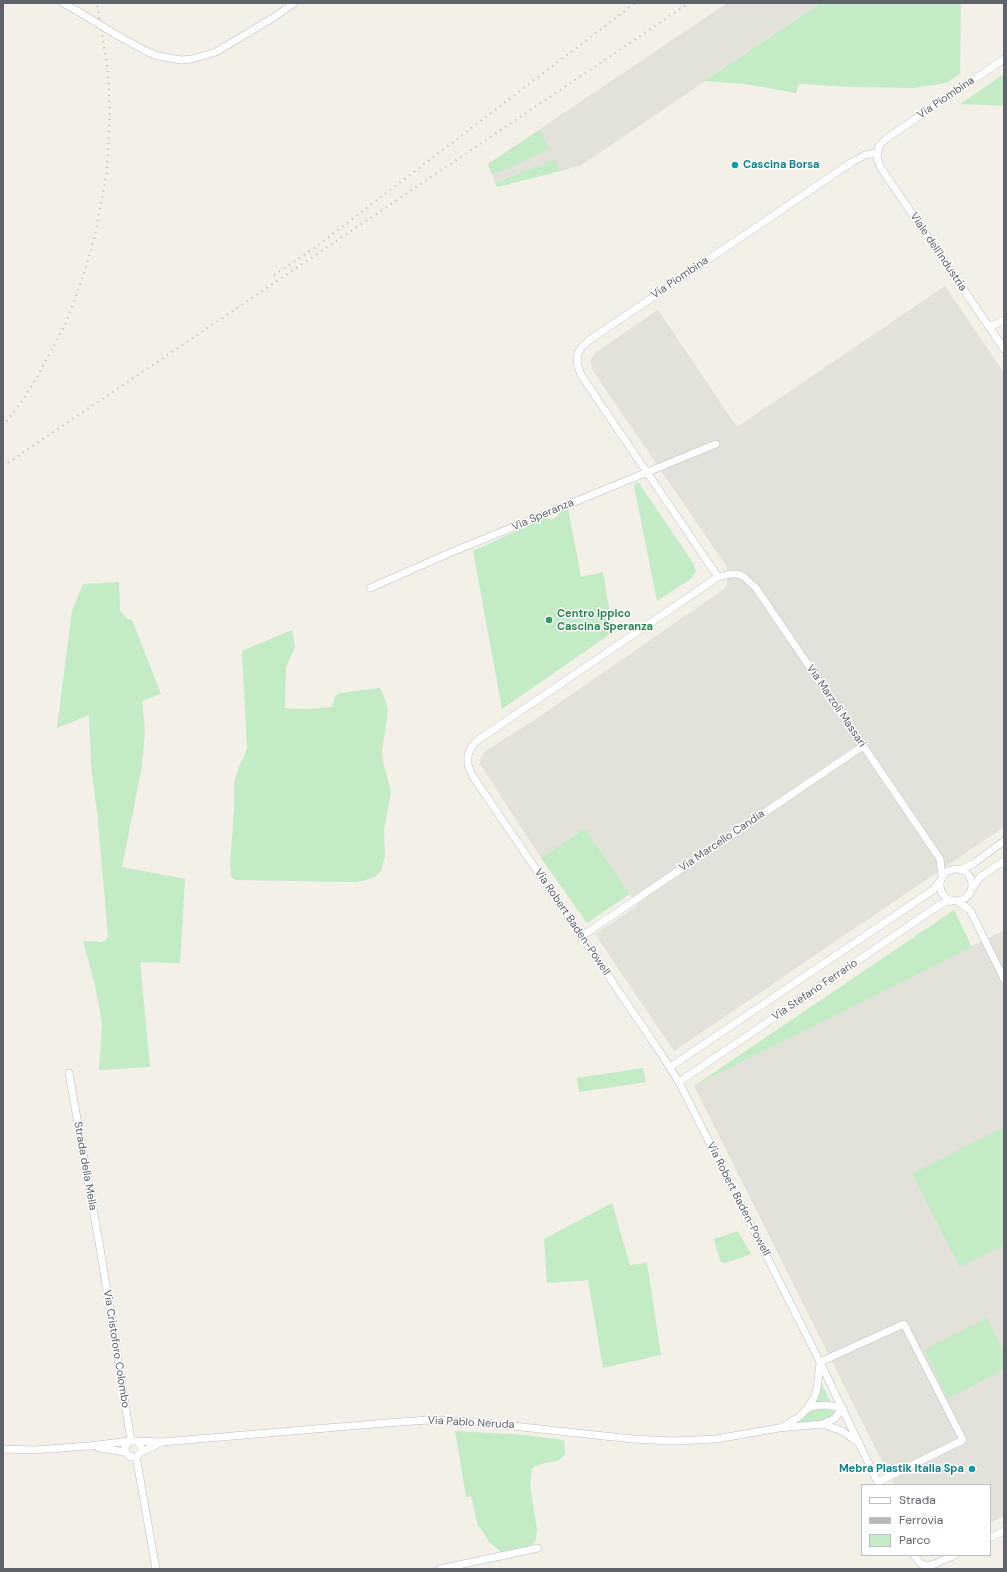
<!DOCTYPE html>
<html>
<head>
<meta charset="utf-8">
<style>
  body { margin:0 }
  #map { position:relative; width:1007px; height:1572px; overflow:hidden; background:#f2f0e7; font-family:"DM Sans",sans-serif }
  canvas { display:block }
  .frame { position:absolute; inset:0; border:4px solid #5e6269; pointer-events:none }
  .legend { position:absolute; left:861px; top:1484px; width:130px; height:72px; box-sizing:border-box; background:#fff; border:1px solid #bfc0c3; margin:0; padding:5px 7px; list-style:none; font-size:12px; color:#5e6269 }
  .legend li { display:flex; align-items:center; gap:8px; height:20px }
  .legend b { width:20px; border:1px solid #bfc0c3 }
</style>
</head>
<body>
<div id="map">
<canvas width="1007" height="1572"></canvas>
<div class="frame"></div>
<ul class="legend">
<li><b style="height:5px;background:#fff"></b>Strada</li>
<li><b style="height:5px;background:#b8b9ba"></b>Ferrovia</li>
<li><b style="height:11px;background:#c2ebc6"></b>Parco</li>
</ul>
</div>
<script>
const ctx = document.querySelector('canvas').getContext('2d');
ctx.lineJoin = 'round';
function paint(path, color) {
  ctx.fillStyle = color;
  ctx.fill(path, 'evenodd');
}
function toPath(rows) {
  const path = new Path2D();
  for (const r of rows) {
    if (r.length === 3) {
      path.moveTo(r[0] + r[2], r[1]);
      path.arc(r[0], r[1], r[2], 0, 2 * Math.PI);
      continue;
    }
    path.moveTo(r[0], r[1]);
    for (let i = 2; i < r.length; i += 2) path.lineTo(r[i], r[i + 1]);
  }
  return path;
}
function stroke(path, color, width, dash) {
  ctx.strokeStyle = color;
  ctx.lineWidth = width;
  ctx.lineCap = dash ? 'butt' : 'round';
  ctx.setLineDash(dash || []);
  ctx.stroke(path);
}
function write(font, color, halo, rows, align = 'center') {
  ctx.font = font + ' "DM Sans",sans-serif';
  ctx.lineWidth = 3;
  ctx.setLineDash([]);
  ctx.textBaseline = 'middle';
  ctx.strokeStyle = halo;
  ctx.fillStyle = color;
  for (const [text, x, y, turn = 0] of rows) {
    ctx.save();
    ctx.translate(x, y);
    ctx.rotate((+turn || 0) * Math.PI / 180);
    ctx.textAlign = isNaN(turn) ? turn : align;
    if (halo) ctx.strokeText(text, 0, 0);
    ctx.fillText(text, 0, 0);
    ctx.restore();
  }
}
const industrial = toPath([
  [727,3,821,3,580,166,497,187,488,164],
  [945,286,1004,373,1004,827,674,1051,595,934,638,906,585,828,541,858,480,764,481,757,487,750,533,721,727,587,727,567,593,371,590,361,596,352,658,310,737,427],
  [1004,930,1004,1516,990,1523,990,1485,894,1485,694,1086]
]);
const green = toPath([
  [821,3,961,3,960,74,946,83,913,88,852,87,804,84,799,84,796,93,745,84,705,81],
  [1004,74,1004,106,960,104],
  [540,130,549,148,548,149,513,167,492,174,488,164],
  [555,159,560,171,497,187,495,183],
  [637,482,639,483,693,563,696,571,692,578,657,601,634,486,634,484],
  [568,508,581,577,603,572,613,632,502,709,473,551,547,517,551,520,557,517,559,512],
  [119,582,120,611,128,619,132,620,161,694,142,701,145,731,142,766,122,867,185,879,180,963,140,962,150,1067,99,1070,102,1024,95,985,83,941,102,942,107,939,108,935,97,811,91,765,89,715,57,728,72,611,83,584],
  [292,630,295,647,286,667,285,708,308,709,332,707,335,696,340,693,380,688,386,702,388,711,382,751,383,761,391,792,384,830,385,856,381,871,376,876,366,880,356,882,236,880,231,877,230,863,234,811,234,783,239,766,245,755,247,747,242,651],
  [585,828,630,894,587,923,541,858],
  [954,910,972,947,694,1086],
  [643,1068,646,1082,579,1092,577,1078],
  [1004,1127,1004,1245,960,1267,912,1174],
  [612,1203,630,1265,647,1263,661,1355,603,1368,588,1280,547,1283,544,1239],
  [738,1231,751,1254,726,1263,720,1261,714,1239],
  [987,1318,1004,1352,1004,1369,948,1399,924,1350],
  [820,1381,832,1405,812,1405],
  [819,1408,833,1410,835,1414,833,1416,826,1421,795,1423,807,1412],
  [455,1431,524,1435,564,1440,565,1454,562,1458,557,1461,541,1464,532,1468,530,1485,537,1530,536,1539,532,1545,505,1553,501,1552,489,1542,482,1530,478,1526,471,1496,466,1497]
]);
const minor = toPath([
  [63,3,79,12],
  [115,34,144,50,157,56,181,60,192,59,216,52,276,16,294,3],
  [1004,59,887,138,879,146,877,158,881,168,1004,349],
  [989,327,1004,320],
  [718,577,581,375,577,364,578,353,582,347,588,341,852,162,865,155,877,153],
  [370,588,452,552,716,444],
  [956,885,16],
  [960,870,974,863,1004,841],
  [972,889,980,877,1004,861],
  [957,901,970,910,1004,979],
  [582,936,863,746],
  [670,1067,933,890,940,881],
  [69,1073,101,1254,131,1441],
  [679,1082,938,906,946,902,952,901],
  [820,1362,904,1324,963,1440,878,1482],
  [807,1409,815,1396,817,1389,820,1363],
  [823,1424,834,1419,843,1408],
  [783,1426,799,1417,807,1409,814,1406,826,1405,843,1408],
  [133,1449,8],
  [137,1441,162,1442,386,1423,428,1420,476,1422,632,1439,673,1441,716,1439,779,1428,822,1424,842,1431,857,1442],
  [99,1448,126,1452],
  [3,1449,34,1450,89,1446,130,1441],
  [141,1452,160,1443],
  [136,1456,156,1569],
  [879,1485,820,1362,679,1082,660,1052,472,775,468,765,468,755,472,746,478,740,718,577,730,574,737,574,743,576,756,588,940,859,942,877],
  [990,1538,1004,1531],
  [914,1555,921,1564,930,1566,955,1555],
  [440,1569,538,1548]
]);
const rail = toPath([
  [274,275,317,246,635,3],
  [3,426,23,400,37,377,66,323,83,277,95,236,107,171,110,112,108,73,97,3],
  [3,466,689,3]
]);
const minorBridge = toPath([
  [79,12,115,34]
]);
const markers = [
  [735,165,4,"#0f9aa8"],
  [549,620,4,"#2e9e5b"],
  [972,1469,4,"#0f9aa8"]
];
const streetNames = [
  ["Via Piombina",946,98,-34],
  ["Viale dell'Industria",938,252,56],
  ["Via Piombina",680,278,-34],
  ["Via Speranza",543,515,-23],
  ["Via Marzoli Massari",836,706,56],
  ["Via Marcello Candia",722,841,-34],
  ["Via Robert Baden-Powell",572,922,56],
  ["Via Stefano Ferrario",815,990,-34],
  ["Strada della Mella",85,1166,80],
  ["Via Robert Baden-Powell",738,1199,63],
  ["Via Cristoforo Colombo",116,1349,81],
  ["Via Pablo Neruda",471,1423,3]
];
const cultureNames = [
  ["Cascina Borsa",743,165],
  ["Mebra Plastik Italia Spa",964,1469,"right"]
];
const leisureNames = [
  ["Centro Ippico",557,614],
  ["Cascina Speranza",557,627]
];
paint(industrial, '#e2e2db');
paint(green, '#c2ebc6');
stroke(minor, '#bbbec3', 8);
stroke(minor, '#fff', 7);
stroke(rail, '#b8b9ba', 2, [1, 5]);
stroke(minorBridge, '#bbbec3', 8, []);
stroke(minorBridge, '#fff', 7);
for (const [x, y, r, color] of markers) {
  const dot = new Path2D();
  dot.arc(x, y, r, 0, 2 * Math.PI);
  ctx.fillStyle = color;
  ctx.fill(dot);
  stroke(dot, '#fff', 1.5);
}
write('11px', '#5e6269', '#fff', streetNames);
write('bold 11px', '#0d838f', '#fff', cultureNames, 'left');
write('bold 11px', '#27864d', '#fff', leisureNames, 'left');
</script>
</body>
</html>
